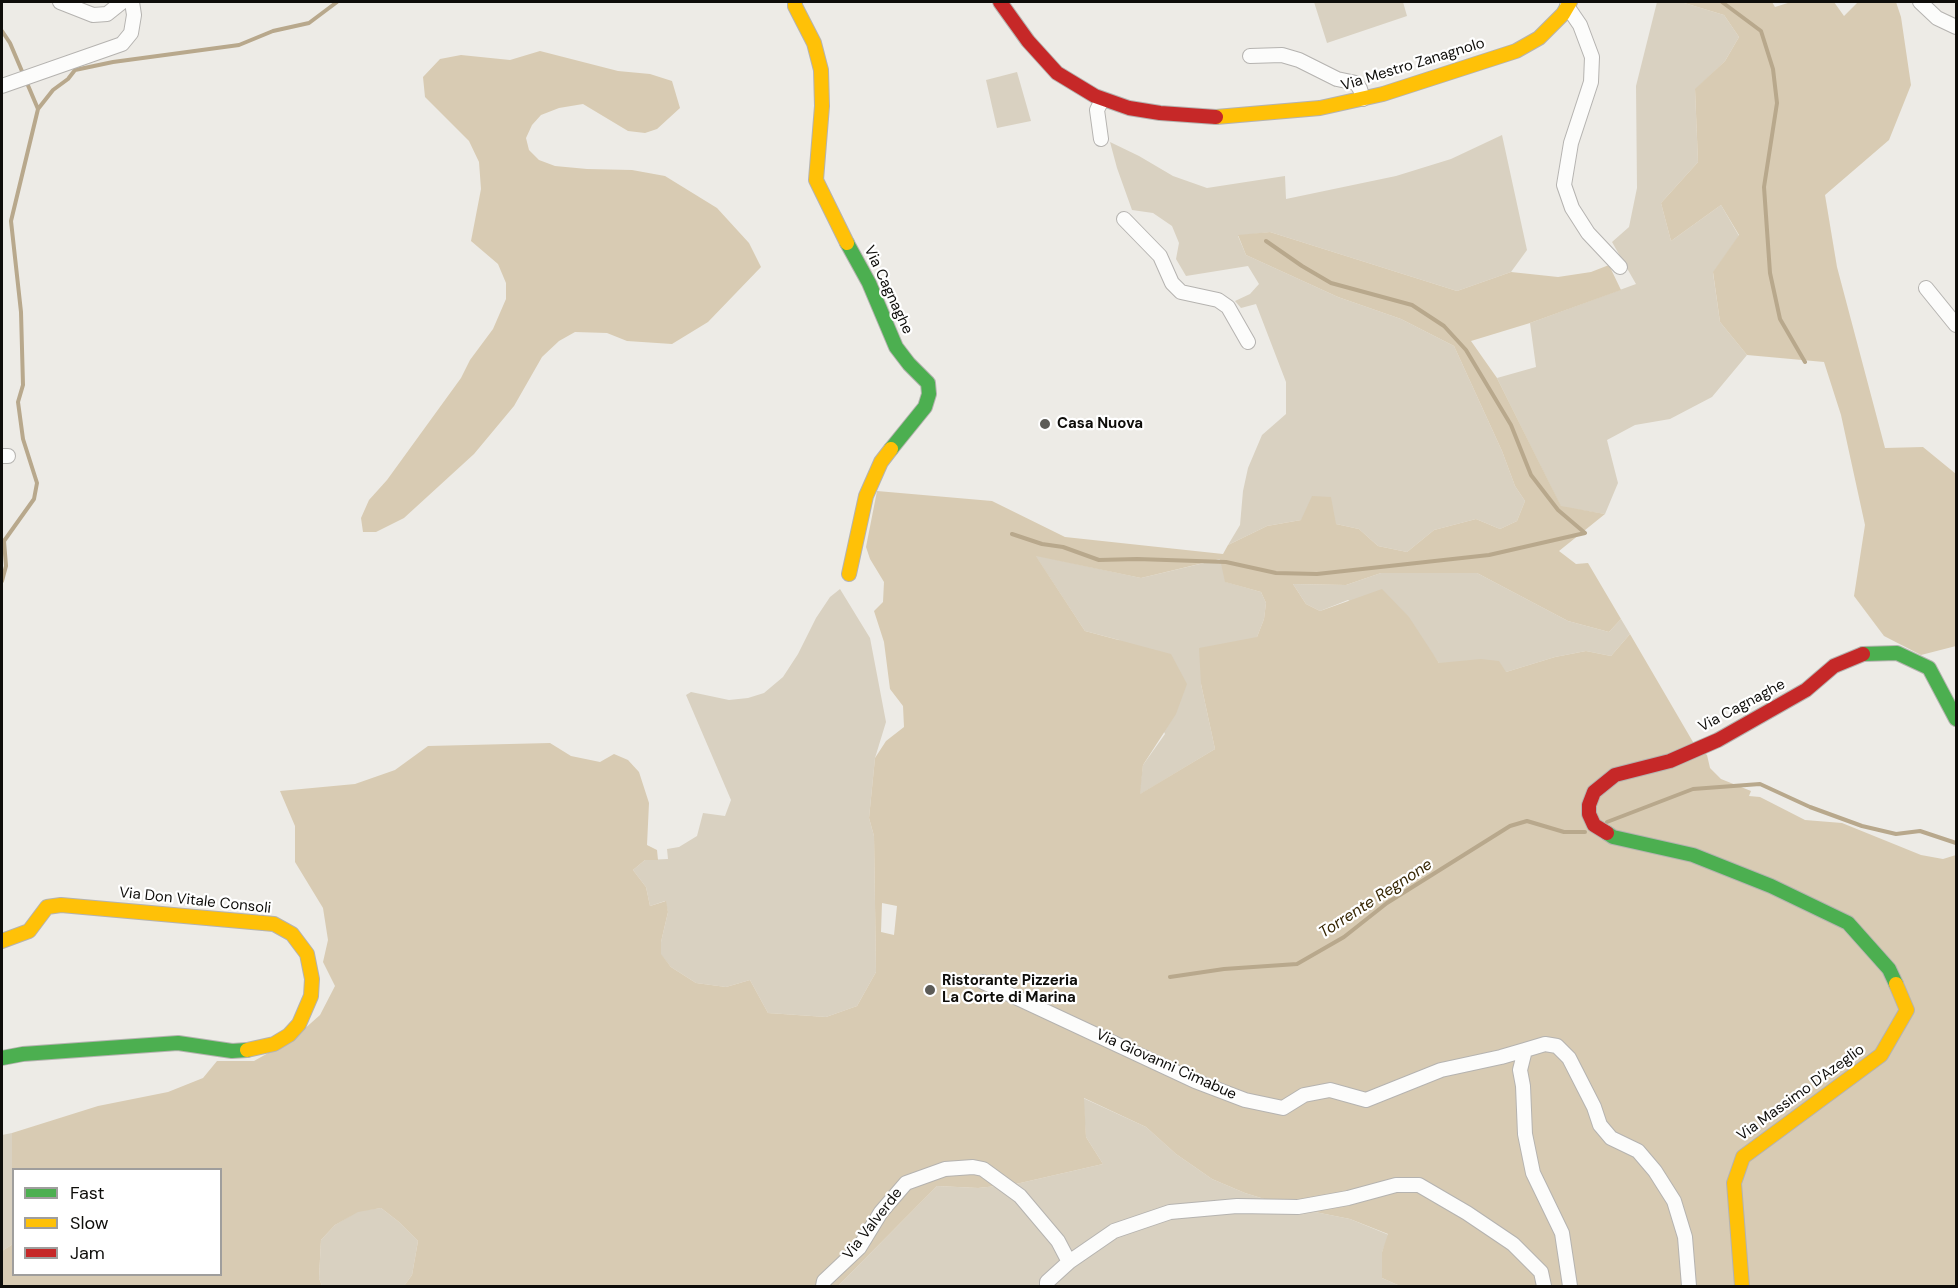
<!DOCTYPE html>
<html>
<head>
<meta charset="utf-8">
<style>
  body { margin:0 }
  #map { position:relative; width:1958px; height:1288px; overflow:hidden; background:#edebe6; font-family:"DM Sans",sans-serif }
  canvas { display:block }
  .frame { position:absolute; inset:0; border:3px solid #0e0d0a; pointer-events:none }
  .legend { position:absolute; left:12px; top:1168px; width:210px; height:108px; box-sizing:border-box; background:#fff; border:2px solid #9f9e9d; margin:0; padding:8px 10px; list-style:none; font-size:18px; color:#0e0d0a }
  .legend li { display:flex; align-items:center; gap:12px; height:30px }
  .legend b { width:30px; border:2px solid #9f9e9d }
</style>
</head>
<body>
<div id="map">
<canvas width="1958" height="1288"></canvas>
<div class="frame"></div>
<ul class="legend">
<li><b style="height:8px;background:#4caf50"></b>Fast</li>
<li><b style="height:8px;background:#ffc107"></b>Slow</li>
<li><b style="height:8px;background:#c62828"></b>Jam</li>
</ul>
</div>
<script>
const ctx = document.querySelector('canvas').getContext('2d');
ctx.lineJoin = 'round';
function paint(path, color) {
  ctx.fillStyle = color;
  ctx.fill(path, 'evenodd');
}
function toPath(rows) {
  const path = new Path2D();
  for (const r of rows) {
    path.moveTo(r[0], r[1]);
    for (let i = 2; i < r.length; i += 2) path.lineTo(r[i], r[i + 1]);
  }
  return path;
}
function stroke(path, color, width, dash) {
  ctx.strokeStyle = color;
  ctx.lineWidth = width;
  ctx.lineCap = dash ? 'butt' : 'round';
  ctx.setLineDash(dash || []);
  ctx.stroke(path);
}
function write(font, color, halo, rows, align = 'center') {
  ctx.font = font + ' "DM Sans",sans-serif';
  ctx.lineWidth = 4.5;
  ctx.setLineDash([]);
  ctx.textBaseline = 'middle';
  ctx.strokeStyle = halo;
  ctx.fillStyle = color;
  for (const [text, x, y, turn = 0] of rows) {
    ctx.save();
    ctx.translate(x, y);
    ctx.rotate((+turn || 0) * Math.PI / 180);
    ctx.textAlign = isNaN(turn) ? turn : align;
    if (halo) ctx.strokeText(text, 0, 0);
    ctx.fillText(text, 0, 0);
    ctx.restore();
  }
}
const green = toPath([
  [1314,2,1403,2,1407,16,1327,43],
  [1657,2,1681,2,1724,15,1739,37,1725,61,1695,90,1698,162,1661,203,1671,241,1721,205,1739,236,1713,273,1720,322,1747,355,1712,397,1670,419,1635,425,1607,440,1618,483,1605,514,1561,507,1497,378,1536,367,1530,323,1636,284,1612,242,1629,227,1637,188,1636,86],
  [1017,72,1031,121,997,128,986,80],
  [1502,135,1527,250,1511,272,1457,291,1270,232,1238,236,1246,255,1338,297,1401,319,1454,346,1502,451,1515,486,1525,501,1517,521,1500,529,1476,519,1434,530,1407,552,1378,546,1359,529,1336,524,1301,520,1267,526,1228,545,1240,525,1243,491,1248,468,1262,435,1286,414,1286,382,1256,304,1241,308,1235,301,1250,294,1259,284,1248,266,1186,276,1176,259,1179,243,1172,226,1153,213,1132,210,1117,168,1110,142,1139,156,1173,176,1207,188,1285,176,1286,199,1396,176,1451,159],
  [1035,555,1141,578,1221,559,1226,582,1261,592,1266,603,1264,619,1257,637,1201,684,1215,749,1139,795,1143,765,1165,734,1119,640,1085,631],
  [1381,573,1477,573,1568,621,1609,632,1621,619,1630,634,1611,656,1586,651,1555,657,1506,672,1439,663,1424,643,1348,600,1320,611,1306,604,1293,584,1346,585],
  [840,589,870,638,886,722,875,758,869,818,874,836,876,972,857,1006,826,1017,768,1013,750,980,726,987,696,983,671,967,661,955,661,942,668,912,665,901,650,906,646,887,633,870,645,860,668,859,667,849,679,847,697,836,703,813,725,816,731,800,686,695,691,692,729,700,748,698,764,693,783,677,798,654,816,618,830,597],
  [1083,1098,1146,1127,1176,1154,1212,1179,1245,1193,1290,1207,1350,1219,1389,1235,1382,1252,1382,1278,1400,1286,838,1286,937,1186,978,1188,1016,1184,1103,1164,1086,1137],
  [12,1133,13,1244,2,1251,2,1135],
  [381,1208,399,1222,418,1241,412,1275,404,1286,322,1286,319,1278,321,1240,335,1225,358,1211]
]);
const forest = toPath([
  [1681,2,1772,2,1775,7,1791,2,1834,2,1844,16,1858,2,1896,2,1901,17,1911,85,1889,140,1825,195,1837,267,1885,448,1923,447,1956,474,1956,646,1921,655,1884,636,1854,596,1865,525,1841,415,1824,362,1747,355,1720,322,1713,272,1739,235,1721,205,1671,241,1661,203,1698,162,1695,89,1725,61,1739,37,1724,15],
  [540,51,618,71,650,74,672,81,680,108,657,129,645,133,628,131,583,104,559,108,541,115,532,125,526,138,529,150,539,160,555,166,587,169,632,170,665,176,717,208,749,243,761,267,708,322,672,344,627,341,607,333,575,332,559,341,542,357,514,406,474,454,404,518,376,532,363,532,361,518,369,500,387,480,461,378,470,360,493,329,506,299,506,283,498,264,471,241,481,189,479,162,469,141,425,97,423,77,440,59,461,55,510,60],
  [1270,232,1457,291,1511,272,1558,277,1591,272,1609,265,1621,290,1530,323,1471,341,1497,378,1561,506,1605,514,1559,551,1576,564,1588,563,1621,619,1609,632,1568,621,1477,573,1381,573,1346,585,1293,584,1306,604,1320,611,1382,589,1409,617,1439,663,1481,659,1499,661,1506,672,1555,657,1586,651,1611,656,1630,634,1693,742,1707,755,1710,768,1721,779,1751,791,1749,796,1760,797,1805,820,1842,823,1921,855,1943,859,1956,855,1956,1286,1400,1286,1382,1278,1382,1252,1388,1234,1350,1219,1290,1207,1245,1193,1212,1179,1176,1154,1146,1127,1084,1098,1086,1137,1103,1164,1016,1184,978,1188,937,1186,838,1286,404,1286,412,1275,418,1241,399,1222,381,1208,358,1212,335,1225,321,1240,319,1278,322,1286,2,1286,2,1251,13,1244,14,1274,220,1274,220,1170,14,1170,13,1187,12,1184,12,1133,98,1106,168,1092,203,1078,217,1061,254,1061,293,1039,320,1015,335,986,323,962,328,940,323,908,295,862,295,826,280,791,355,784,395,770,428,746,550,743,571,756,600,762,614,754,628,760,639,772,649,803,647,845,657,850,658,860,645,860,633,870,646,887,650,906,666,901,668,912,661,942,661,954,671,967,696,983,726,987,750,980,768,1013,826,1017,857,1006,876,972,874,836,869,818,875,758,886,741,904,727,903,706,890,689,884,642,874,611,883,602,884,582,870,559,866,547,877,491,992,501,1065,537,1223,554,1228,545,1267,526,1301,520,1312,496,1331,497,1336,524,1359,529,1378,546,1407,552,1434,530,1476,519,1500,529,1517,521,1525,501,1515,486,1502,451,1454,346,1401,319,1338,297,1246,255,1238,235],
  [1036,556,1141,578,1220,559,1225,582,1261,592,1266,603,1264,619,1257,637,1199,648,1201,684,1215,749,1140,794,1143,765,1176,714,1187,684,1171,654,1085,631],
  [882,903,897,906,894,935,881,932]
]);
const stream = toPath([
  [1722,2,1761,31,1773,69,1777,103,1764,187,1770,273,1780,319,1805,362],
  [2,31,10,43,38,109,11,221,21,312,23,385,18,402,23,439,37,483,34,499,4,541,6,566,2,581],
  [38,109,53,90,68,79,75,70,113,62,239,45,273,31,309,23,337,2],
  [1266,241,1302,266,1331,283,1412,305,1444,326,1466,350,1511,425,1531,475,1558,510,1585,533],
  [1012,534,1042,544,1063,547,1099,560,1137,559,1226,562,1276,573,1317,574,1489,555,1585,533],
  [1607,822,1693,789,1760,784,1810,807,1862,826,1896,834,1920,831,1956,843],
  [1170,977,1224,969,1297,964,1344,937,1387,903,1510,826,1527,821,1564,832,1585,832]
]);
const street = toPath([
  [60,2,93,15,107,14,122,2],
  [1920,2,1937,18,1956,27],
  [1567,6,1580,25,1592,57,1591,82,1571,143,1564,185,1572,208,1588,233,1620,267],
  [1250,56,1282,55,1299,60,1337,79,1356,83,1360,89,1363,99],
  [2,86,122,44,131,33,134,15,132,2],
  [1101,139,1097,110,1102,100],
  [1124,219,1160,256,1172,283,1181,292,1218,300,1228,307,1248,342],
  [1926,288,1956,325],
  [2,456,8,456],
  [983,982,1195,1081,1245,1100,1283,1108,1304,1095,1330,1090,1366,1100,1441,1070,1501,1057,1525,1050],
  [823,1286,824,1281,859,1248,881,1212,906,1183,945,1169,973,1167,983,1169,1020,1196,1058,1241,1069,1262],
  [1047,1286,1047,1282,1069,1262,1114,1231,1170,1212,1237,1206,1298,1207,1348,1198,1396,1185,1419,1185,1467,1213,1513,1244,1541,1272,1544,1286],
  [1570,1286,1562,1233,1533,1173,1525,1134,1523,1086,1520,1070,1525,1050,1545,1044,1557,1046,1569,1058,1594,1107,1600,1125,1611,1138,1638,1151,1655,1171,1674,1201,1685,1237,1689,1286]
]);
const fast = toPath([
  [847,243,869,283,896,347,909,364,928,383,929,394,925,407,891,449],
  [1863,654,1897,653,1929,668,1956,719],
  [1607,833,1613,837,1693,855,1771,886,1848,923,1889,969,1896,984],
  [2,1058,23,1054,178,1043,232,1051,247,1050]
]);
const slow = toPath([
  [795,2,795,6,814,43,821,70,822,106,816,180,847,243],
  [1216,117,1320,108,1383,94,1516,51,1539,38,1563,14,1570,2],
  [849,574,866,496,881,462,891,449],
  [2,941,29,931,47,907,61,905,274,924,292,934,307,954,312,979,311,996,299,1024,289,1035,274,1044,247,1050],
  [1742,1286,1734,1183,1743,1157,1881,1055,1907,1010,1896,984]
]);
const jam = toPath([
  [1000,2,1028,41,1057,73,1095,96,1129,108,1160,113,1216,117],
  [1607,833,1594,825,1589,814,1589,805,1594,792,1615,775,1670,761,1718,740,1806,690,1834,666,1863,654]
]);
const markers = [
  [1045,424,6,"#5c5b57"],
  [930,990,6,"#5c5b57"]
];
const streetNames = [
  ["Via Mestro Zanagnolo",1413,65,-17],
  ["Via Cagnaghe",888,290,65],
  ["Via Cagnaghe",1742,706,-28],
  ["Via Don Vitale Consoli",195,901,6],
  ["Via Giovanni Cimabue",1166,1065,24],
  ["Via Massimo D'Azeglio",1801,1093,-36],
  ["Via Valverde",873,1224,-52]
];
const poiNames = [
  ["Casa Nuova",1057,424],
  ["Ristorante Pizzeria",942,981],
  ["La Corte di Marina",942,998]
];
const waterNames = [
  ["Torrente Regnone",1376,899,-33]
];
paint(green, '#d9d1c1');
paint(forest, '#d8cbb3');
stroke(stream, '#b8a88c', 4);
stroke(street, '#b5b3b0', 16);
stroke(fast, '#b5b3b0', 16);
stroke(slow, '#b5b3b0', 16);
stroke(jam, '#b5b3b0', 16);
stroke(street, '#fcfcfb', 14);
stroke(fast, '#4caf50', 14);
stroke(slow, '#ffc107', 14);
stroke(jam, '#c62828', 14);
for (const [x, y, r, color] of markers) {
  const dot = new Path2D();
  dot.arc(x, y, r, 0, 2 * Math.PI);
  ctx.fillStyle = color;
  ctx.fill(dot);
  stroke(dot, '#fff', 2);
}
write('15px', '#0e0d0a', '#fff', streetNames);
write('bold 15px', '#0e0d0a', '#fff', poiNames, 'left');
write('italic 16px', '#372704', '#fff', waterNames);
</script>
</body>
</html>
